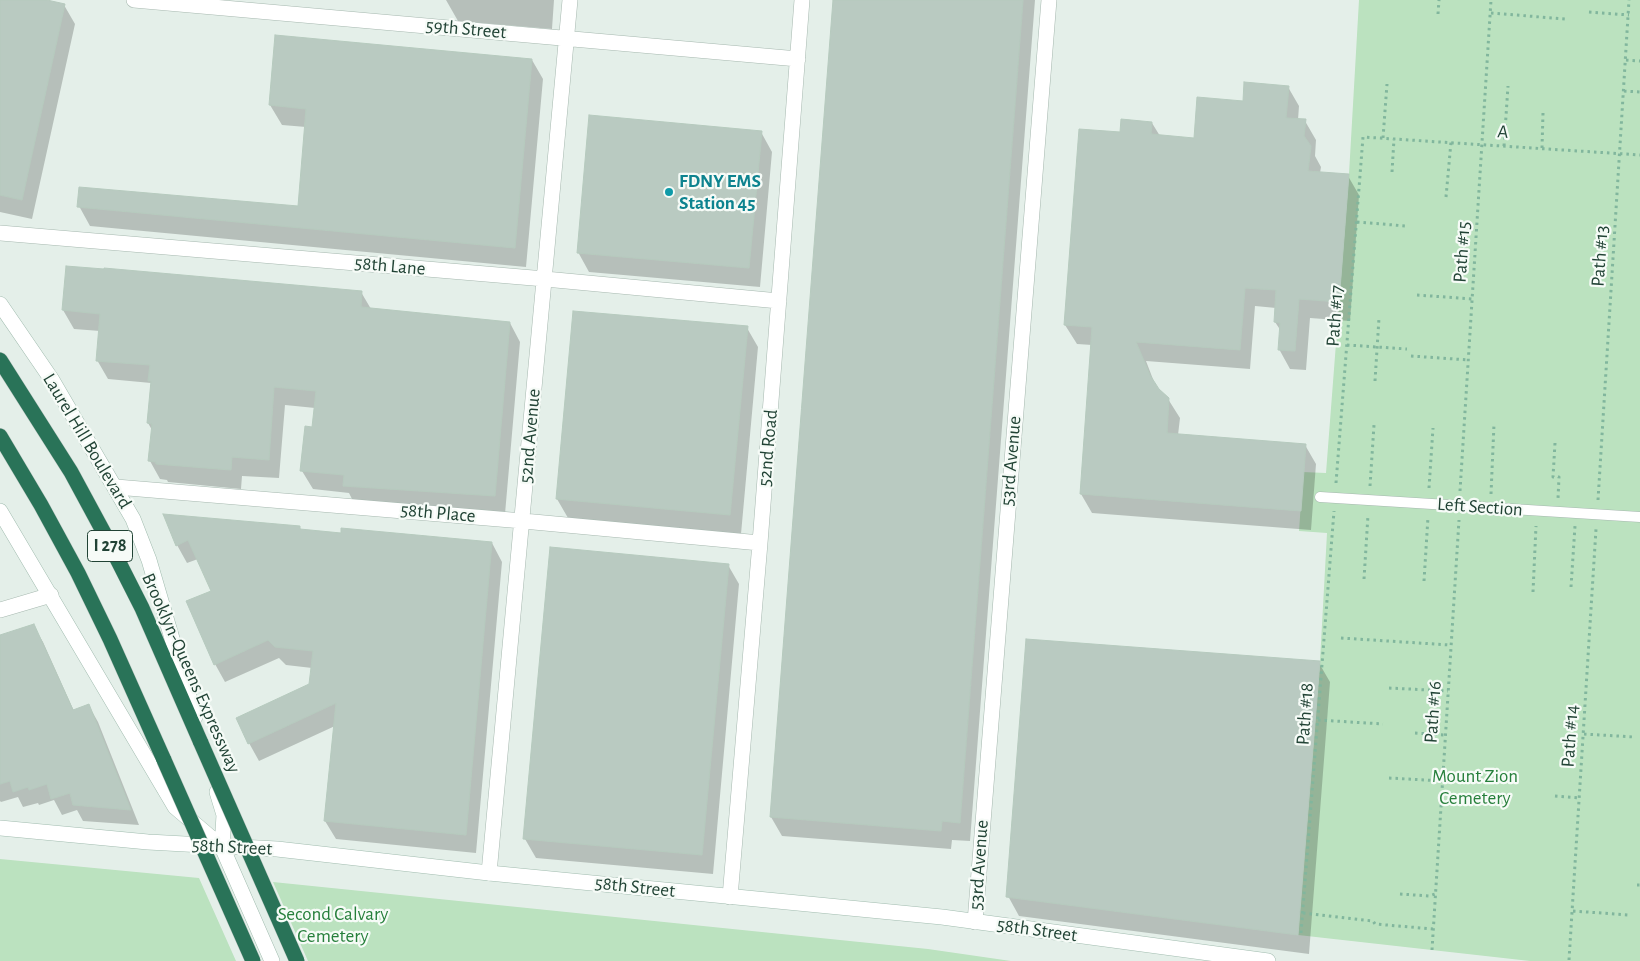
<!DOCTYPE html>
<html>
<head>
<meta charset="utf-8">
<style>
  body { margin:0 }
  canvas { display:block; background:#e4efe9 }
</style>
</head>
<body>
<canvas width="1640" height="961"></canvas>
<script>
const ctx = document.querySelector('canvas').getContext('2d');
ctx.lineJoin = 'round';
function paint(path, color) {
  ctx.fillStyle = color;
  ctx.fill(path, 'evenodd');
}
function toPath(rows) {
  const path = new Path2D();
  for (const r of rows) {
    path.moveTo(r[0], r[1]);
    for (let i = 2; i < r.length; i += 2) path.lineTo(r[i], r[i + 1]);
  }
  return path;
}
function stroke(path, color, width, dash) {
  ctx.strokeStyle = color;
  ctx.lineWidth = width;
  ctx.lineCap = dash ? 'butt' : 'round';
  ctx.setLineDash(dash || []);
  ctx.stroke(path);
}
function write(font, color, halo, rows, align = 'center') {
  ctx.font = font + ' "Alegreya Sans",sans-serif';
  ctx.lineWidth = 4.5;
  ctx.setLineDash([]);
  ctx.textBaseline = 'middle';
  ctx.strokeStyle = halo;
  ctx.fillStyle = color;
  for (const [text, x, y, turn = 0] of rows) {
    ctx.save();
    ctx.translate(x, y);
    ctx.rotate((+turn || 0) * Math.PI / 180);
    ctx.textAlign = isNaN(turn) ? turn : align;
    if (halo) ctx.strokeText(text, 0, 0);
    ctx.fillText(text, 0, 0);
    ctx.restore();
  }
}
const green = toPath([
  [1359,0,1640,0,1640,961,1530,961,1298,935,1320,661,1327,533,1299,531,1303,472,1326,473,1349,174],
  [0,859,199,878,236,961,0,961],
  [273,882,928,949,1011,961,308,961]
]);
const shadow = toPath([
  [0,0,41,0,64,5,75,24,32,219,0,212],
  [446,0,554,0,552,29,458,21],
  [834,0,1035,0,970,841,952,840,951,849,782,836,771,817],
  [277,36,532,60,543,79,526,267,90,226,79,206,299,207,306,127,282,125,270,105],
  [1288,87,1299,106,1298,120,1305,121,1316,140,1315,156,1321,167,1320,173,1348,176,1359,195,1350,321,1310,318,1306,370,1290,369,1279,349,1281,331,1275,322,1276,308,1255,306,1250,369,1146,361,1156,387,1168,399,1180,418,1178,435,1305,445,1316,464,1311,530,1092,513,1081,494,1092,345,1077,344,1065,325,1122,134,1152,123,1160,136,1195,139,1244,102],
  [761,132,772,152,760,287,589,272,578,252],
  [67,267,361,292,371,309,510,323,520,342,505,514,355,505,349,493,313,489,302,471,313,428,315,408,285,405,279,478,242,476,241,489,168,482,167,480,160,479,150,461,152,430,148,423,151,383,108,379,97,360,100,331,74,329,63,310],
  [747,328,758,347,741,534,568,518,557,499],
  [165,516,299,527,302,531,492,543,502,562,476,853,336,839,325,821,335,726,259,761,249,743,311,685,312,668,286,665,279,658,225,682,215,664,212,591,198,559,187,563,177,545],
  [551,549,728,565,739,584,713,874,536,858,525,839],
  [33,626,43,642,74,711,89,706,98,722,139,825,83,821,77,810,62,815,54,800,39,805,38,803,23,807,18,797,1,802,0,801,0,636],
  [1319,663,1330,682,1309,954,1019,916,1008,896]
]);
const building = toPath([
  [0,0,47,0,65,4,22,200,0,195,0,0],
  [833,0,1023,0,960,823,942,821,941,831,770,817,833,0],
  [275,35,532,59,515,248,77,207,79,187,298,206,306,109,269,105,275,35],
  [1244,82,1289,86,1286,118,1306,119,1304,136,1311,146,1308,171,1349,174,1339,302,1299,299,1295,351,1278,350,1280,323,1274,322,1276,290,1245,288,1240,350,1136,342,1150,375,1159,389,1169,398,1167,433,1306,444,1301,511,1080,494,1092,327,1064,325,1079,129,1120,132,1121,119,1152,122,1151,134,1194,138,1197,97,1243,101,1244,82],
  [589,115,762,131,749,268,577,253,589,115],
  [66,266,104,269,104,268,362,291,361,307,510,322,495,496,343,486,344,475,300,471,305,426,312,427,316,391,274,387,269,460,232,457,231,470,156,464,156,462,148,461,152,424,147,423,151,381,148,381,150,365,96,361,100,314,62,310,66,266],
  [573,311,748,326,730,515,556,499,573,311],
  [163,514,300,526,300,529,341,533,341,528,492,542,466,835,324,821,336,703,248,744,236,718,309,684,313,651,275,647,268,640,214,665,186,601,211,591,188,540,176,546,163,514],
  [550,547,729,564,702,855,523,839,550,547],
  [34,624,73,710,89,704,131,810,73,805,70,793,51,799,47,784,29,790,28,787,13,792,10,781,0,784,0,635,34,624],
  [1026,639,1320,661,1298,935,1006,897,1026,639]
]);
const path = toPath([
  [1589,12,1629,15],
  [1491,13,1565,19],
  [1438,14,1439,0],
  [1626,60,1640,61],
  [1624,91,1640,92],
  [1383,138,1387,84],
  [1504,146,1508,86],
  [1542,148,1543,113],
  [1392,172,1394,139],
  [1446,197,1451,142],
  [1357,222,1406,226],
  [1417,295,1473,299],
  [1347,345,1407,349],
  [1411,356,1469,360],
  [1375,381,1379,318],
  [1555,443,1553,477,1559,477,1558,499],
  [1336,483,1363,137,1640,155],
  [1370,486,1374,425],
  [1429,488,1433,428],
  [1460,491,1491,0],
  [1491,494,1494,424],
  [1598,500,1629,0],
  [1364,579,1368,515],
  [1424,581,1428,517],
  [1571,587,1575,526],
  [1533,592,1536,526],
  [1341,638,1450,645],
  [1389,688,1448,691],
  [1318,720,1383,724],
  [1415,733,1445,735],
  [1584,734,1634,737],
  [1389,778,1442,781],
  [1555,796,1580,798],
  [1637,885,1640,885],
  [1400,894,1429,896,1435,894],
  [1573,911,1629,915],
  [1303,913,1373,921,1375,924,1433,929],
  [1301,933,1334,511],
  [1432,950,1459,520],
  [1569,960,1596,529]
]);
const service = toPath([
  [1320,497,1640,517]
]);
const minor = toPath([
  [134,0,798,59],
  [0,233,545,279,779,301],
  [116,487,523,521,760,543],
  [0,610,51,595],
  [489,873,570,0],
  [730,897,760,543,802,0],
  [975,922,1049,0]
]);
const secondary = toPath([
  [0,304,52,380,133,519,149,560,195,717],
  [0,511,175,807,222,847,272,961],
  [217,792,224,815,222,847],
  [0,828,148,842,277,849,489,873,942,917,1268,961]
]);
const motorway = toPath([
  [0,360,71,472,104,533,142,608,201,743],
  [0,436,41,505,78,573,110,639,164,760]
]);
const motorwayBridge = toPath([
  [201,743,297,961],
  [164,760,253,961]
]);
const markers = [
  [669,192,5,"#0f9aa8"]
];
const shields = [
  [110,546,45]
];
const shieldNames = [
  ["I 278",110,546]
];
const streetNames = [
  ["59th Street",466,29,5],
  ["A",1503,132,4],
  ["Path #15",1462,252,-86],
  ["Path #13",1600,256,-86],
  ["58th Lane",390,266,5],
  ["Path #17",1335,316,-86],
  ["52nd Avenue",530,436,-85],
  ["Laurel Hill Boulevard",87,441,59],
  ["52nd Road",768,448,-85],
  ["53rd Avenue",1011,461,-85],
  ["Left Section",1480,507,4],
  ["58th Place",438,513,5],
  ["Brooklyn-Queens Expressway",191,673,66],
  ["Path #16",1433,712,-86],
  ["Path #18",1305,714,-86],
  ["Path #14",1570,736,-86],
  ["58th Street",232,847,3],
  ["53rd Avenue",979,865,-86],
  ["58th Street",635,887,6],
  ["58th Street",1037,930,8]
];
const cultureNames = [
  ["FDNY EMS",679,181],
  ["Station 45",679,203]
];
const parkNames = [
  ["Mount Zion",1475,776],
  ["Cemetery",1475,798],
  ["Second Calvary",333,914],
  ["Cemetery",333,936]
];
paint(green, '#bbe2bf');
paint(shadow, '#0003');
paint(building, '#b9cac1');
stroke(building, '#b6cabe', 1);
stroke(service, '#a6b8af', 11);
stroke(minor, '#a6b8af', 16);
stroke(secondary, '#a1bcaf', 16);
stroke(motorway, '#c1cac6', 16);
stroke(path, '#81b69d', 3, [2.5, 4]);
stroke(service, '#fff', 10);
stroke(minor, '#fff', 15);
stroke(secondary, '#fff', 15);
stroke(motorway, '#297358', 15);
stroke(motorwayBridge, '#c1cac6', 16, []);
stroke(motorwayBridge, '#297358', 15);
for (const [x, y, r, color] of markers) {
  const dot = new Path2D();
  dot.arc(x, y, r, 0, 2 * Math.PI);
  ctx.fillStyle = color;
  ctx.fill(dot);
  stroke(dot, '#f6fbf7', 2);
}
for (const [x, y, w] of shields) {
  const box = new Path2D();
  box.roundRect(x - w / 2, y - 15.5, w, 31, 4);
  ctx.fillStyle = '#f6fbf7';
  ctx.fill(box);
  stroke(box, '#214335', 1);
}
write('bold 18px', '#214335', null, shieldNames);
write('19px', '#214335', '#f6fbf7', streetNames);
write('bold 19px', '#0d838f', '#f6fbf7', cultureNames, 'left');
write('19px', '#267f3b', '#f6fbf7', parkNames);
</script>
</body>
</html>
